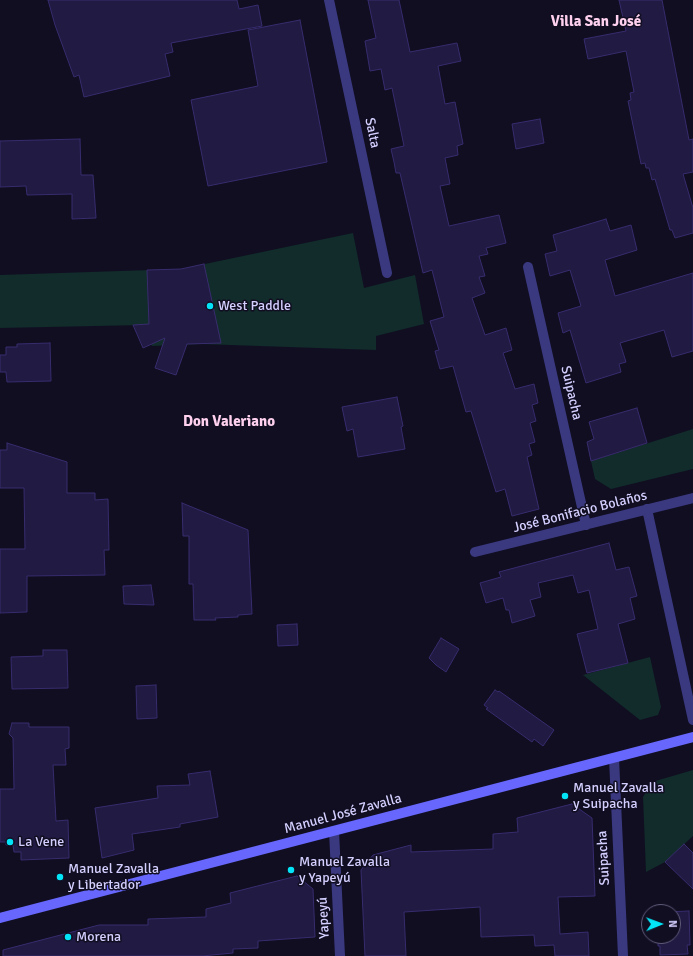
<!DOCTYPE html>
<html>
<head>
<meta charset="utf-8">
<style>
  body { margin:0 }
  #map { position:relative; width:693px; height:956px; overflow:hidden; background:#110e22; font-family:Signika,sans-serif }
  canvas { display:block }
  .north { position:absolute; left:641px; top:904px; width:40px; height:40px; box-sizing:border-box; background:#110e22; border:1px solid #5f5b7a; border-radius:50%; rotate:89deg; font-size:11px; font-weight:700; line-height:16px; text-align:center; color:#d3cffe }
  .north::after { content:''; display:block; margin:auto; width:14px; height:18px; background:#03e4f7; clip-path:polygon(50% 0,100% 100%,50% 72%,0 100%) }
</style>
</head>
<body>
<div id="map">
<canvas width="693" height="956"></canvas>
<div class="north">N</div>
</div>
<script>
const ctx = document.querySelector('canvas').getContext('2d');
ctx.lineJoin = 'round';
function paint(path, color) {
  ctx.fillStyle = color;
  ctx.fill(path, 'evenodd');
}
function toPath(rows) {
  const path = new Path2D();
  for (const r of rows) {
    path.moveTo(r[0], r[1]);
    for (let i = 2; i < r.length; i += 2) path.lineTo(r[i], r[i + 1]);
  }
  return path;
}
function stroke(path, color, width, dash) {
  ctx.strokeStyle = color;
  ctx.lineWidth = width;
  ctx.lineCap = dash ? 'butt' : 'round';
  ctx.setLineDash(dash || []);
  ctx.stroke(path);
}
function write(font, color, halo, rows, align = 'center') {
  ctx.font = font + ' Signika,sans-serif';
  ctx.lineWidth = 3;
  ctx.setLineDash([]);
  ctx.textBaseline = 'middle';
  ctx.strokeStyle = halo;
  ctx.fillStyle = color;
  for (const [text, x, y, turn = 0] of rows) {
    ctx.save();
    ctx.translate(x, y);
    ctx.rotate((+turn || 0) * Math.PI / 180);
    ctx.textAlign = isNaN(turn) ? turn : align;
    if (halo) ctx.strokeText(text, 0, 0);
    ctx.fillText(text, 0, 0);
    ctx.restore();
  }
}
const green = toPath([
  [353,233,364,288,415,275,424,324,376,336,376,350,201,344,152,346,143,325,0,328,0,275,181,269],
  [693,429,693,469,611,489,595,479,591,461],
  [650,657,661,707,658,715,640,720,583,675],
  [693,770,693,836,665,862,646,872,643,797,652,782]
]);
const building = toPath([
  [48,0,237,0,239,9,258,5,262,26,171,43,173,52,165,54,170,76,84,97,79,75,74,77,55,25,48,0],
  [368,0,399,0,410,52,457,43,461,61,438,66,445,104,455,102,463,144,457,146,458,155,445,158,450,184,440,186,449,226,499,215,506,243,486,248,488,254,479,256,485,276,479,277,485,293,472,298,485,335,506,328,512,350,503,353,515,389,534,384,538,403,532,405,536,421,530,423,535,442,529,444,532,455,527,457,539,509,512,516,505,489,496,492,471,411,466,412,453,366,440,369,435,351,439,350,430,321,444,317,432,270,423,273,400,173,396,173,394,162,391,149,404,146,392,88,385,90,381,69,370,71,365,41,376,38,368,0],
  [619,0,662,0,689,140,693,139,693,172,683,174,693,208,693,233,675,238,672,230,670,230,655,179,652,180,649,168,646,168,645,163,641,164,628,101,631,100,630,93,634,92,626,51,588,59,584,39,626,31,619,0],
  [300,20,327,162,208,186,191,100,258,86,248,30,300,20],
  [540,119,544,143,516,149,512,124,540,119],
  [80,139,81,175,93,175,96,218,72,219,72,194,27,195,26,186,0,187,0,141,80,139],
  [606,219,610,231,631,225,637,250,605,260,615,296,693,273,693,351,672,357,664,330,620,343,626,362,619,364,621,372,586,383,570,330,563,333,558,313,581,306,570,270,550,276,545,254,557,251,553,235,606,219],
  [204,264,221,343,187,344,176,375,155,368,165,338,143,348,133,325,149,324,147,270,181,269,204,264],
  [50,343,51,381,7,382,6,372,0,372,0,355,6,355,6,347,17,347,17,344,50,343],
  [397,397,403,426,401,427,405,449,358,457,353,429,347,431,342,407,397,397],
  [637,408,647,443,591,461,587,442,594,439,589,422,637,408],
  [7,443,67,462,67,493,95,493,95,500,108,499,109,550,104,550,105,575,27,576,27,612,0,613,0,549,25,549,24,488,0,488,0,450,7,450,7,443],
  [182,503,248,530,252,614,238,615,238,617,215,618,216,620,194,620,193,584,189,584,189,536,183,536,182,503],
  [609,543,616,570,629,567,637,596,630,598,635,619,618,624,628,663,587,673,577,634,598,629,589,590,578,593,573,575,538,583,541,597,530,600,535,616,512,623,509,610,506,610,503,598,486,603,480,583,501,577,499,572,609,543],
  [151,585,154,605,124,604,123,586,151,585],
  [297,624,298,645,278,646,277,625,297,624],
  [441,638,459,649,446,672,436,665,429,658,441,638],
  [43,650,67,650,68,688,12,689,11,657,43,656,43,650],
  [156,685,157,718,137,719,136,686,156,685],
  [495,690,498,692,499,691,554,730,543,746,534,739,532,742,486,709,488,708,484,705,495,690],
  [12,723,29,723,29,727,69,727,69,748,65,749,66,765,53,765,56,821,68,820,69,858,21,860,21,852,14,852,13,845,6,845,6,842,0,842,0,789,14,789,13,738,9,734,12,723],
  [210,771,218,817,180,824,180,827,132,834,134,850,102,858,95,808,158,798,157,786,190,785,188,774,210,771],
  [572,804,592,818,595,896,558,897,560,934,588,932,589,956,555,956,554,945,535,946,534,935,481,937,480,907,404,912,406,956,365,956,361,870,373,855,411,845,411,852,493,849,493,834,518,832,517,818,572,804],
  [684,844,693,853,693,889,665,862,684,844],
  [297,876,313,889,315,937,258,941,258,948,233,949,233,953,202,956,3,956,3,950,99,925,148,925,148,919,206,917,206,909,231,903,230,893,297,876],
  [689,911,690,945,687,945,688,954,660,955,660,946,658,946,658,936,673,936,673,912,666,912,689,911]
]);
const street = toPath([
  [329,0,387,273],
  [528,267,586,525],
  [647,509,693,720],
  [475,552,693,498],
  [614,758,623,956],
  [334,831,340,956]
]);
const secondary = toPath([
  [0,918,693,737]
]);
const markers = [
  [210,306,4,"#03e4f7"],
  [565,796,4,"#03e4f7"],
  [10,842,4,"#03e4f7"],
  [291,870,4,"#03e4f7"],
  [60,877,4,"#03e4f7"],
  [68,937,4,"#03e4f7"]
];
const streetNames = [
  ["Salta",372,133,78],
  ["Suipacha",571,393,77],
  ["José Bonifacio Bolaños",580,512,-14],
  ["Manuel José Zavalla",343,814,-15],
  ["Suipacha",604,858,-93],
  ["Yapeyú",324,918,-93]
];
const poiNames = [
  ["West Paddle",218,306],
  ["Manuel Zavalla",573,788],
  ["y Suipacha",573,804],
  ["La Vene",18,842],
  ["Manuel Zavalla",299,862],
  ["y Yapeyú",299,878],
  ["Manuel Zavalla",68,869],
  ["y Libertador",68,885],
  ["Morena",76,937]
];
const neighbourhoodNames = [
  ["Villa San José",596,22],
  ["Don Valeriano",229,422]
];
paint(green, '#112c2a');
paint(building, '#211a42');
stroke(building, '#382c6e', 1);
stroke(street, '#3a3980', 10);
stroke(secondary, '#6767fd', 10);
for (const [x, y, r, color] of markers) {
  const dot = new Path2D();
  dot.arc(x, y, r, 0, 2 * Math.PI);
  ctx.fillStyle = color;
  ctx.fill(dot);
  stroke(dot, '#110e22', 1.5);
}
write('14px', '#d3cffe', '#110e22', streetNames);
write('14px', '#d3cffe', '#110e22', poiNames, 'left');
write('bold 15px', '#ffd1ef', '#110e22', neighbourhoodNames);
</script>
</body>
</html>
